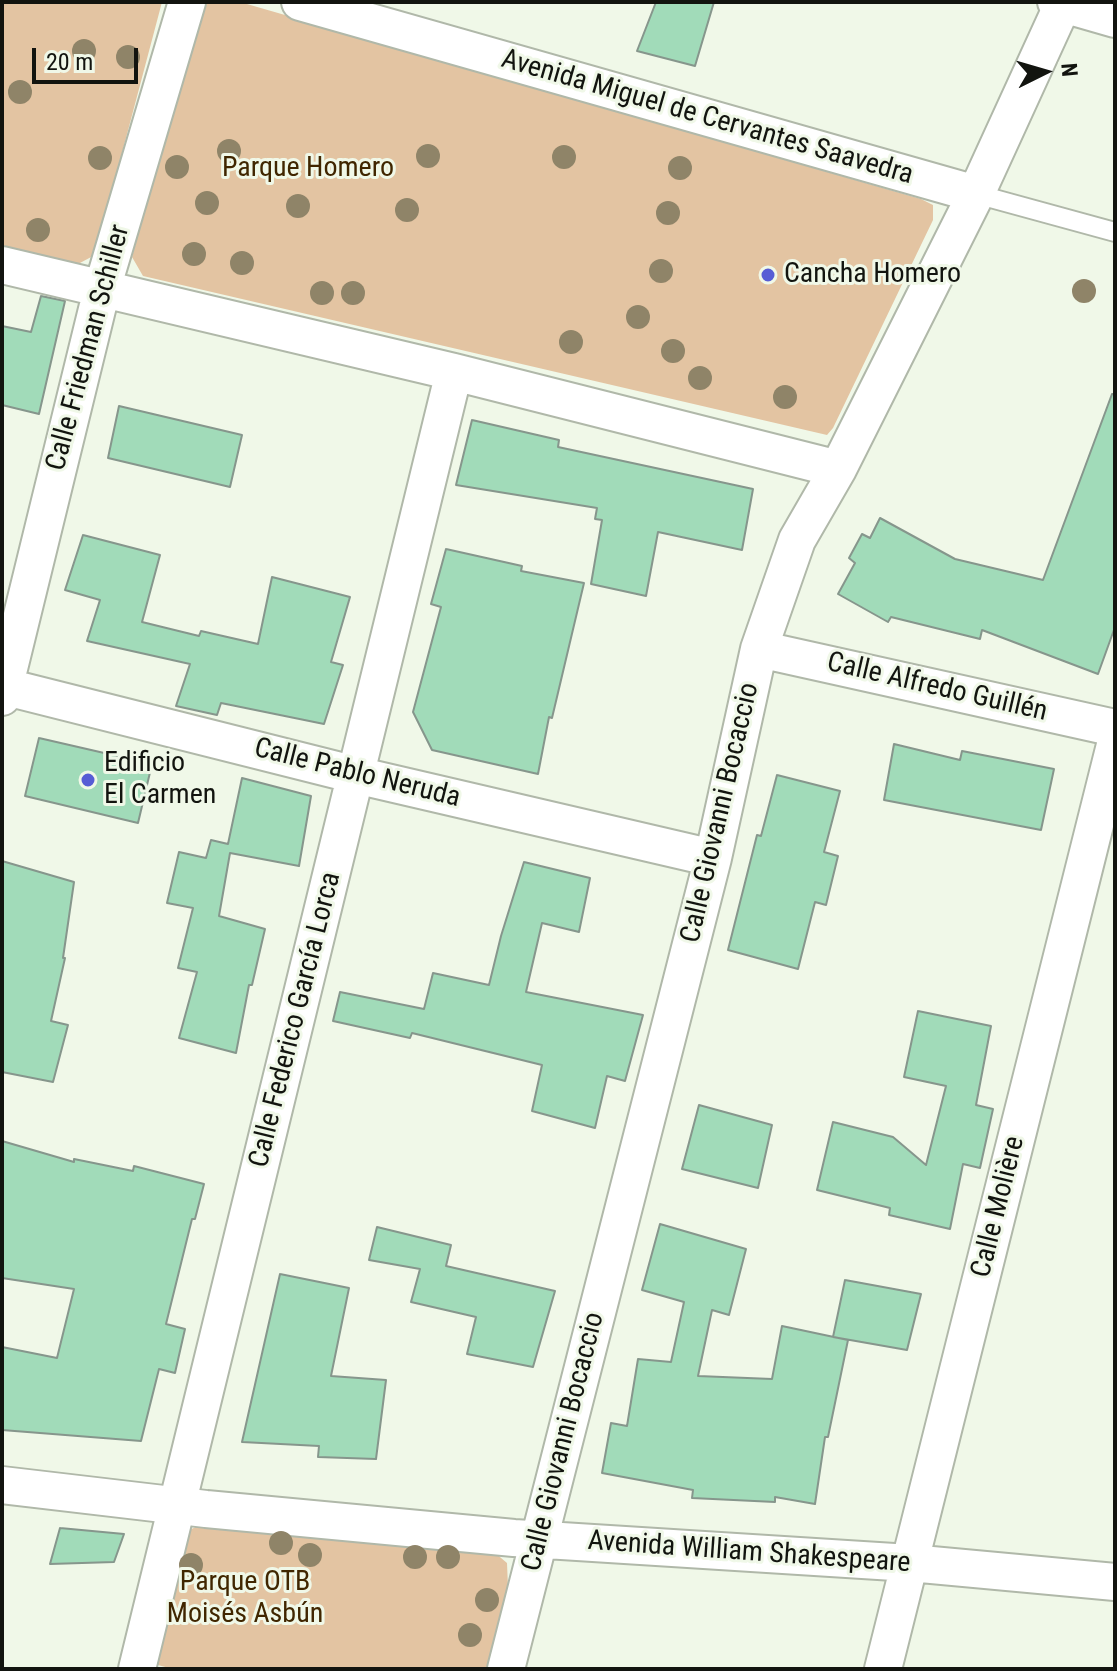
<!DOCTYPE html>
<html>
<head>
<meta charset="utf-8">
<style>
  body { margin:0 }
  #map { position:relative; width:1117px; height:1671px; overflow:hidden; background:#f0f8e8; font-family:"Roboto Condensed",sans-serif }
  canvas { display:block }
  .frame { position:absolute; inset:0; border:4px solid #12140f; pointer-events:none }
  .north { position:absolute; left:1005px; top:32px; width:80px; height:80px; -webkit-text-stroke:6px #f0f8e8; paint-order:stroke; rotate:85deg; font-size:22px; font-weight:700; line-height:32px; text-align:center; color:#12140f }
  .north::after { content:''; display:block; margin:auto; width:28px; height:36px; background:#12140f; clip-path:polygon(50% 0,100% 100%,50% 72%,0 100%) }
  .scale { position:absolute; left:32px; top:48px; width:106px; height:36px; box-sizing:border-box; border:4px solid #12140f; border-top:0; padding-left:10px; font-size:24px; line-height:28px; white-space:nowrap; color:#12140f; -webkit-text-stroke:6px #f0f8e8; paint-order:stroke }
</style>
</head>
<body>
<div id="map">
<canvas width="1117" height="1671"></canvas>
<div class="frame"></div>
<div class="north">N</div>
<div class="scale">20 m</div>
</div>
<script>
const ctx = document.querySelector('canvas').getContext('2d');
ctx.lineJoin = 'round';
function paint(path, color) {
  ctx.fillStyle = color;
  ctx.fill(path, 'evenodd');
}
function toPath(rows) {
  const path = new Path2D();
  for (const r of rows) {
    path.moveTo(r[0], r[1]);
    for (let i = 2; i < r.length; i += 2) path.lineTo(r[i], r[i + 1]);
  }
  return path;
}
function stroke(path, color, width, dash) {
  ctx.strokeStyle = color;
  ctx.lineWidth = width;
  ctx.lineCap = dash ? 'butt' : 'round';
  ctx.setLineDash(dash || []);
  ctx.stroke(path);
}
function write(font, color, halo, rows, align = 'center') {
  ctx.font = font + ' "Roboto Condensed",sans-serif';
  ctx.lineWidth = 6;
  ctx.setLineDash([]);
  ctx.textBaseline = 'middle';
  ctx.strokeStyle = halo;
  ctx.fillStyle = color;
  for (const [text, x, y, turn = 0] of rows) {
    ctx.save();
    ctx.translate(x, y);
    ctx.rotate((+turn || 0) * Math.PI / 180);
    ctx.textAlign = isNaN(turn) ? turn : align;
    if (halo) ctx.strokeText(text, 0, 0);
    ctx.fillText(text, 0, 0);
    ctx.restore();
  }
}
const green = toPath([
  [2,2,162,2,95,255,78,264,2,246],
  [201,2,240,2,921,199,933,205,933,220,833,428,827,435,143,276,132,257],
  [203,1523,494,1552,507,1563,508,1587,487,1669,173,1669,154,1664,186,1532]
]);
const building = toPath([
  [656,2,714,2,695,66,637,51,656,2],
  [41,296,65,301,39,414,2,405,2,326,31,332,41,296],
  [1112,394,1115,394,1115,627,1098,674,982,630,980,639,891,617,888,622,838,594,855,563,849,558,862,534,870,538,880,518,955,559,1043,580,1112,394],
  [119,406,242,435,230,487,108,458,119,406],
  [472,420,559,440,558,447,753,489,742,550,658,532,646,596,591,584,602,520,595,519,597,508,456,485,472,420],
  [83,535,160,555,142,622,199,636,201,631,258,644,272,577,350,597,331,662,343,665,324,724,221,703,217,715,176,706,190,664,87,641,100,600,65,590,83,535],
  [446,549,522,566,521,571,584,583,552,718,549,717,538,774,432,750,413,712,441,607,431,604,446,549],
  [39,738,152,764,138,823,25,796,39,738],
  [894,744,960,760,962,751,1054,769,1041,830,884,800,894,744],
  [777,775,840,791,824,852,838,856,826,905,815,902,798,969,728,950,757,835,761,836,777,775],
  [242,778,311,796,299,866,230,853,219,916,265,929,252,985,249,985,236,1053,179,1038,197,972,178,968,193,908,167,903,179,852,206,858,211,840,228,844,242,778],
  [2,861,74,882,63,958,65,958,51,1021,68,1025,53,1082,2,1072,2,861],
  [524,862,590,878,579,932,542,923,526,992,643,1015,625,1081,607,1076,595,1128,532,1111,542,1065,412,1033,410,1038,333,1021,340,992,424,1009,433,973,489,985,501,936,524,862],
  [918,1011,991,1026,976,1105,993,1109,980,1168,963,1164,950,1229,889,1215,890,1208,817,1190,833,1122,893,1137,926,1165,946,1086,904,1077,918,1011],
  [699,1105,772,1125,758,1188,682,1169,699,1105],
  [2,1141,74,1162,74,1159,133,1171,134,1166,204,1184,195,1219,192,1219,166,1324,185,1329,175,1373,159,1369,141,1441,2,1430,2,1347,57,1358,74,1289,2,1278,2,1141],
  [660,1224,746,1249,729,1315,712,1310,698,1376,772,1379,782,1326,848,1340,828,1437,825,1437,815,1504,775,1497,775,1502,692,1498,693,1490,602,1473,611,1423,627,1426,638,1359,671,1362,684,1302,642,1290,660,1224],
  [377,1227,451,1245,446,1266,555,1291,533,1367,467,1354,476,1317,411,1302,420,1269,369,1260,377,1227],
  [280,1274,349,1288,331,1376,386,1380,376,1459,318,1457,319,1446,242,1442,280,1274],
  [845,1280,921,1294,907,1350,833,1337,845,1280],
  [60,1528,124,1534,114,1562,50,1564,60,1528]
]);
const service = toPath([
  [976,194,1115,232]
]);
const minor = toPath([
  [300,2,976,194],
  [1056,2,1115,19],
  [2,265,454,372,838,469],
  [759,649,1115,728],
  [2,686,356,775,713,858],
  [2,697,102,289,187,2],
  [2,1485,206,1509,514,1538,910,1563,1115,1582],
  [137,1669,454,372],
  [506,1669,713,858,759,649,797,540,838,469,976,194,1063,4],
  [883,1669,1115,745]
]);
const trees = [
  [84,51],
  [128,57],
  [20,92],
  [229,151],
  [428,156],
  [564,157],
  [100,158],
  [177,167],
  [680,168],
  [207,203],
  [298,206],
  [407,210],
  [668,213],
  [38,230],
  [194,254],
  [242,263],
  [661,271],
  [1084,291],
  [322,293],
  [353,293],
  [638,317],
  [571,342],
  [673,351],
  [700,378],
  [785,397],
  [281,1543],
  [310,1555],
  [415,1557],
  [448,1557],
  [191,1565],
  [487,1600],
  [470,1635]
];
const markers = [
  [768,275,8,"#575dd5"],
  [88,780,8,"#575dd5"]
];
const streetNames = [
  ["Avenida Miguel de Cervantes Saavedra",707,118,16],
  ["Calle Friedman Schiller",89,348,-75],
  ["Calle Alfredo Guillén",937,688,13],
  ["Calle Pablo Neruda",357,774,14],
  ["Calle Giovanni Bocaccio",721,813,-77],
  ["Calle Federico García Lorca",296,1020,-76],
  ["Calle Molière",999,1207,-76],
  ["Calle Giovanni Bocaccio",564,1442,-76],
  ["Avenida William Shakespeare",749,1553,4]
];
const parkNames = [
  ["Parque Homero",308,169],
  ["Parque OTB",245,1583],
  ["Moisés Asbún",245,1615]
];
const poiNames = [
  ["Cancha Homero",784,275],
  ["Edificio",104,764],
  ["El Carmen",104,796]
];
paint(green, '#e3c4a2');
paint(building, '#a1dbb9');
stroke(building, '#86968c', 2);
stroke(service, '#b0b8a9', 22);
stroke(minor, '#b0b8a9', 40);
stroke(service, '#fff', 18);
stroke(minor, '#fff', 36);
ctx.fillStyle = '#8f8468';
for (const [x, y] of trees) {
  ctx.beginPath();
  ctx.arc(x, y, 12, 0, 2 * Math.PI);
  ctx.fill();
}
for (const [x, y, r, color] of markers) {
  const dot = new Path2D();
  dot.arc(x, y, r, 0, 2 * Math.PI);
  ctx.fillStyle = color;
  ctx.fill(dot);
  stroke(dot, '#f0f8e8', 3);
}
write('28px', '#12140f', '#f0f8e8', streetNames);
write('28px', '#402600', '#f0f8e8', parkNames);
write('28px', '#12140f', '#f0f8e8', poiNames, 'left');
</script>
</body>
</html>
